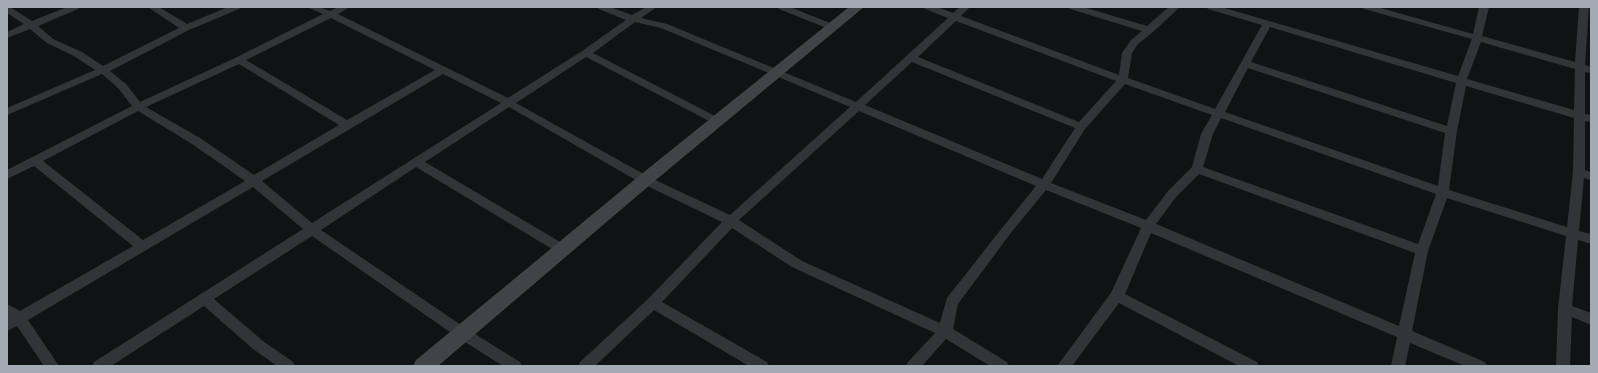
<!DOCTYPE html>
<html>
<head>
<meta charset="utf-8">
<style>
  body { margin:0 }
  #map { position:relative; width:1598px; height:373px; overflow:hidden; background:#111213; font-family:Mulish,sans-serif }
  canvas { display:block }
  .frame { position:absolute; inset:0; border:8px solid #a3aab3; pointer-events:none }
</style>
</head>
<body>
<div id="map">
<canvas width="1598" height="373"></canvas>
<div class="frame"></div>
</div>
<script>
const ctx = document.querySelector('canvas').getContext('2d');
ctx.lineJoin = 'round';
function toPath(rows) {
  const path = new Path2D();
  for (const r of rows) {
    path.moveTo(r[0], r[1]);
    for (let i = 2; i < r.length; i += 2) path.lineTo(r[i], r[i + 1]);
  }
  return path;
}
function paint(path, color) {
  ctx.fillStyle = color;
  ctx.fill(path, 'evenodd');
}
const street = toPath([
  [7,7,10,7,32,21,67,7,80,7,78,9,38,26,53,39,82,52,103,66,179,28,148,7,159,7,187,24,228,7,241,7,239,9,189,30,110,71,126,84,140,102,235,58,323,14,307,7,320,7,330,11,338,7,350,7,338,14,508,98,582,51,626,20,599,9,597,7,610,7,632,15,646,7,657,7,641,18,667,24,856,102,948,18,925,9,923,7,937,7,953,13,960,7,970,7,961,16,1119,75,1122,53,1131,40,1142,31,1070,9,1068,7,1083,7,1147,26,1169,7,1180,7,1153,32,1138,44,1132,53,1128,78,1215,109,1262,25,1208,9,1206,7,1221,7,1458,76,1472,39,1364,9,1362,7,1377,7,1473,34,1479,7,1489,7,1482,36,1575,62,1579,7,1589,7,1585,65,1591,67,1591,73,1585,72,1585,114,1591,115,1591,122,1585,121,1585,170,1591,172,1591,180,1584,178,1579,231,1591,234,1591,244,1578,240,1572,306,1591,313,1591,325,1572,317,1570,366,1556,366,1558,309,1566,236,1447,198,1428,251,1412,331,1485,362,1487,366,1465,366,1410,343,1405,366,1391,366,1397,337,1151,233,1125,294,1257,362,1259,366,1239,366,1119,303,1072,366,1057,366,1111,293,1141,228,1046,190,1010,234,958,304,953,329,1007,362,1009,366,990,366,946,339,922,366,906,366,908,362,935,333,792,267,732,228,662,302,767,362,769,366,749,366,654,310,595,366,578,366,580,362,648,299,722,222,641,183,509,107,425,162,567,246,568,249,567,252,562,254,557,252,416,167,321,230,467,329,520,362,522,366,503,366,457,337,312,236,214,299,263,341,293,362,295,366,277,366,253,349,204,306,111,366,92,366,94,362,303,229,253,187,28,320,59,366,44,366,17,326,7,331,8,317,7,304,20,311,133,246,34,166,7,179,7,170,132,106,118,88,102,74,7,115,7,108,95,70,74,56,47,43,30,29,7,38,7,32,24,24,7,13,7,7],
  [331,18,435,70,347,120,246,60,331,18],
  [956,21,1116,81,1079,122,918,57,956,21],
  [635,22,661,28,850,107,730,215,649,177,516,103,586,57,713,123,721,123,723,121,721,119,593,53,635,22],
  [1270,27,1456,83,1447,126,1251,62,1270,27],
  [1481,42,1575,69,1574,110,1467,79,1481,42],
  [912,62,1075,128,1042,179,865,105,912,62],
  [239,64,339,125,254,175,200,138,146,107,239,64],
  [1248,68,1445,133,1438,186,1225,112,1248,68],
  [443,74,501,103,312,223,262,181,443,74],
  [1125,84,1212,115,1201,134,1192,167,1168,191,1146,220,1051,183,1085,129,1125,84],
  [1466,86,1574,118,1573,172,1567,227,1449,190,1457,131,1466,86],
  [138,111,192,144,245,181,143,240,43,161,138,111],
  [859,111,1036,186,1002,228,947,298,940,323,802,261,739,220,859,111],
  [1221,118,1436,194,1418,244,1203,167,1213,134,1221,118],
  [1199,174,1415,253,1399,326,1156,224,1176,197,1199,174],
  [777,7,790,7,835,25,837,27,835,29,829,29,779,9,777,7]
]);
const secondary = toPath([
  [849,7,864,7,651,184,438,366,413,366,416,360,639,176,849,7]
]);
paint(street, '#333438');
paint(secondary, '#414347');
</script>
</body>
</html>
